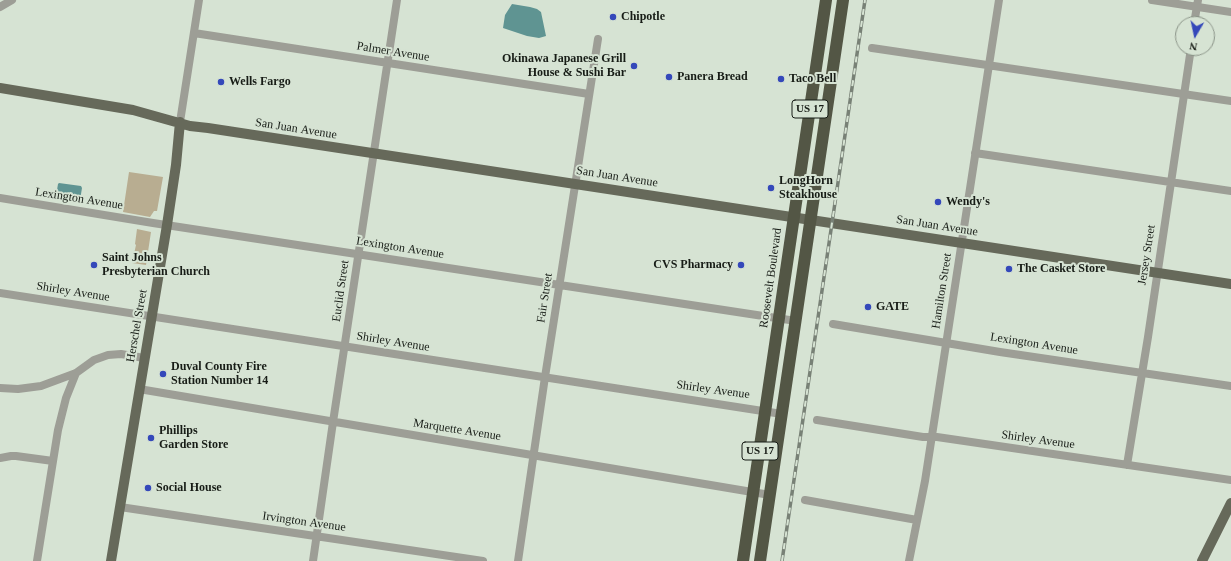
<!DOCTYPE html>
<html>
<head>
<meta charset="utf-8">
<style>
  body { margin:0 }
  #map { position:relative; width:1231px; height:561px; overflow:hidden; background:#d6e3d3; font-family:Georgia,serif }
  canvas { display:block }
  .north { position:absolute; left:1175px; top:16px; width:40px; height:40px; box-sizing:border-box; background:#d6e3d3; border:1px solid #8a9387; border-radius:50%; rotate:189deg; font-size:11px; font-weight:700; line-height:16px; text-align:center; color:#171c16 }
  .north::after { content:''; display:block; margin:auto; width:14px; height:18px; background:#3448ba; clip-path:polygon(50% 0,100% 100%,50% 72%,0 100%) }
</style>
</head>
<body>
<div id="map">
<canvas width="1231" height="561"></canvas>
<div class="north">N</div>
</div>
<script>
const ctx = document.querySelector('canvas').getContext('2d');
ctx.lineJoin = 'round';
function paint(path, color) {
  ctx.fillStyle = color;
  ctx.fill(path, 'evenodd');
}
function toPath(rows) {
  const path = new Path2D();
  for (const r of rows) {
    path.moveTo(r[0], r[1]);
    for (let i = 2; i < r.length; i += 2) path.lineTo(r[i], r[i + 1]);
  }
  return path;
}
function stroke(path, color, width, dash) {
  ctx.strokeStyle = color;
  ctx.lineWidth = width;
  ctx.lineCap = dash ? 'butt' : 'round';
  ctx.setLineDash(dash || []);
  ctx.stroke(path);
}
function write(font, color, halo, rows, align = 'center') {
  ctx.font = font + ' Georgia,serif';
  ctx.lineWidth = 4;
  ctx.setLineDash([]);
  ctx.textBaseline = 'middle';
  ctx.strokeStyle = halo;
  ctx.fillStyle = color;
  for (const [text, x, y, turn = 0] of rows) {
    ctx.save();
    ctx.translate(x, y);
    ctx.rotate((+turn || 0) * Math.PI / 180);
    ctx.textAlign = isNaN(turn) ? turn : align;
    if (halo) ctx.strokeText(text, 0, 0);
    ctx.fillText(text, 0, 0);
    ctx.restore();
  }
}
const green = toPath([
  [129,172,163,177,157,211,154,211,150,217,123,212],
  [137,229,151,232,146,265,132,263,136,245,135,244]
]);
const water = toPath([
  [512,4,530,7,537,9,541,12,546,36,539,38,527,36,503,28,505,15],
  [59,183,81,186,82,188,80,200,79,201,57,197,56,196,58,184]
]);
const minor = toPath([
  [1152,0,1231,12],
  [0,7,12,0],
  [1194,24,1198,0],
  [194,33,589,94],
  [872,48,1231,101],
  [180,122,199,0],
  [975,153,1231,191],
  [0,198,153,223,796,321],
  [0,293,782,414],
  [833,324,1000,352,1231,386],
  [0,388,18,389,41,386,76,373,94,360,108,355,121,354,144,358],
  [139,389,770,495],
  [817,420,923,437,937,437,1231,480],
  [0,458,11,456,16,456,53,461],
  [1127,465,1148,337,1191,48],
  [805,500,917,520],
  [120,507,483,561],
  [37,561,58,430,66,398,76,373],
  [313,561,333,422,397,0],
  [518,561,545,377,598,39],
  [909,561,925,481,999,0]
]);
const major = toPath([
  [0,88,133,110,190,126,208,128,1231,284],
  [111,561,167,225,176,165,180,122],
  [1202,561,1231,503]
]);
const highway = toPath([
  [743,561,826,0],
  [760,561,843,0]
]);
const rail = toPath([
  [782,561,865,0]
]);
const markers = [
  [613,17,4,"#3448ba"],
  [634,66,4,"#3448ba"],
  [669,77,4,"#3448ba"],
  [781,79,4,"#3448ba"],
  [221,82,4,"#3448ba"],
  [771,188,4,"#3448ba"],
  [938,202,4,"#3448ba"],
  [94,265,4,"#3448ba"],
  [741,265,4,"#3448ba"],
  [1009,269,4,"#3448ba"],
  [868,307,4,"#3448ba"],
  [163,374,4,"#3448ba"],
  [151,438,4,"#3448ba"],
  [148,488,4,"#3448ba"]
];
const shields = [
  [810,109,36],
  [760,451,36]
];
const shieldNames = [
  ["US 17",810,109],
  ["US 17",760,451]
];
const poiNames = [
  ["Chipotle",621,17],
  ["Okinawa Japanese Grill",626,59,"right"],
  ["House & Sushi Bar",626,73,"right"],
  ["Panera Bread",677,77],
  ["Taco Bell",789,79],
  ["Wells Fargo",229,82],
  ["LongHorn",779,181],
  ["Steakhouse",779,195],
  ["Wendy's",946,202],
  ["Saint Johns",102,258],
  ["Presbyterian Church",102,272],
  ["CVS Pharmacy",733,265,"right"],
  ["The Casket Store",1017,269],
  ["GATE",876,307],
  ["Duval County Fire",171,367],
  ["Station Number 14",171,381],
  ["Phillips",159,431],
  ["Garden Store",159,445],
  ["Social House",156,488]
];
const streetNames = [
  ["Palmer Avenue",393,52,9],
  ["San Juan Avenue",296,129,9],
  ["San Juan Avenue",617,177,9],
  ["Lexington Avenue",79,199,9],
  ["San Juan Avenue",937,226,9],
  ["Lexington Avenue",400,248,9],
  ["Jersey Street",1147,255,-81],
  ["Roosevelt Boulevard",771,278,-82],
  ["Euclid Street",341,291,-82],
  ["Hamilton Street",942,291,-81],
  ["Shirley Avenue",73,292,9],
  ["Fair Street",545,298,-81],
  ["Herschel Street",137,326,-80],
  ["Shirley Avenue",393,342,9],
  ["Lexington Avenue",1034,344,9],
  ["Shirley Avenue",713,390,8],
  ["Marquette Avenue",457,430,9],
  ["Shirley Avenue",1038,440,8],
  ["Irvington Avenue",304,522,8]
];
paint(green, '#b8ad91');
paint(water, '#5f9492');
stroke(minor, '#9d9e96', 8);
stroke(major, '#66695a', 10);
stroke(highway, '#535645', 12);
stroke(rail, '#788176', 3.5);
stroke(rail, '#d6e3d3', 2, [6]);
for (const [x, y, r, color] of markers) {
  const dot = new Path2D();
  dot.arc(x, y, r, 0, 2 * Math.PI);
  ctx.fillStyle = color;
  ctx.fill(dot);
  stroke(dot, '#d6e3d3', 1.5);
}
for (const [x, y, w] of shields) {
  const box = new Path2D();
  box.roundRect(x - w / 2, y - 9, w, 18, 3);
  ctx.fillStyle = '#d6e3d3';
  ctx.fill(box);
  stroke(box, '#171c16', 1);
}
write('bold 11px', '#171c16', null, shieldNames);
write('bold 12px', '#171c16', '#d6e3d3', poiNames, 'left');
write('12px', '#171c16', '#d6e3d3', streetNames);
</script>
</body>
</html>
